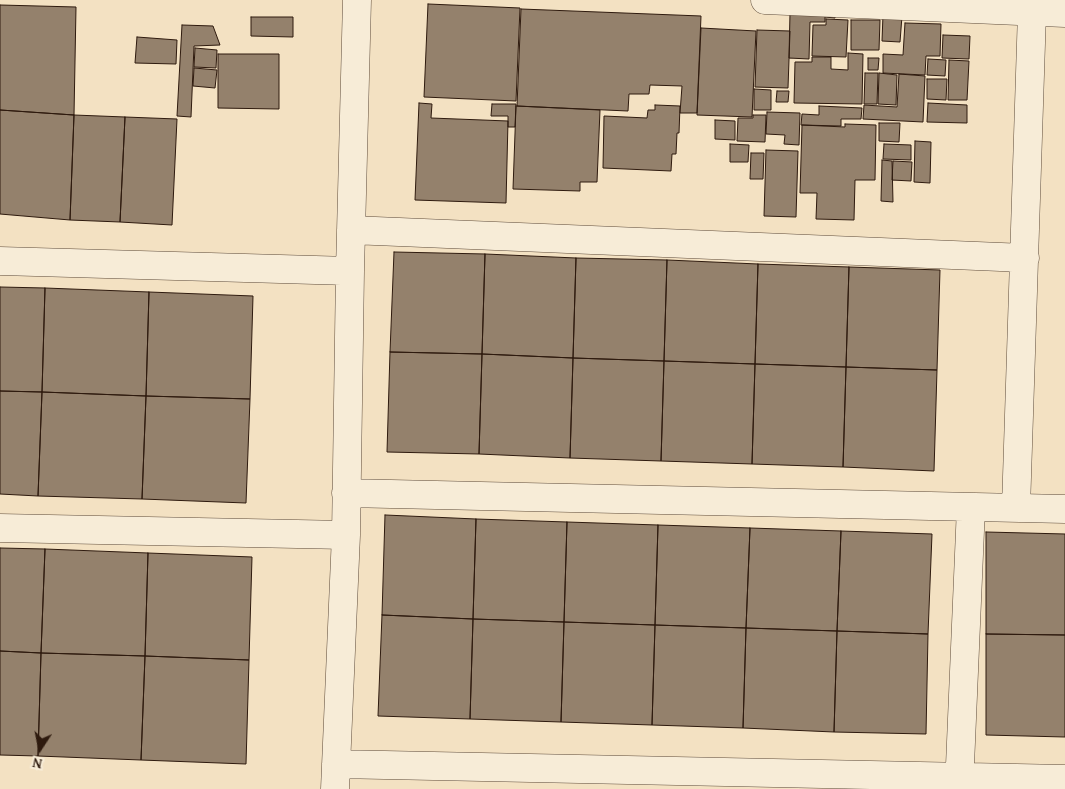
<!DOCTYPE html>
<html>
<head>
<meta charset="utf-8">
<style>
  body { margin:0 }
  #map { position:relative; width:1065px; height:789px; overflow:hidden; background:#f3e1c2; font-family:"Gentium Book Plus",serif }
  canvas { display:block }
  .north { position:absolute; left:15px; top:724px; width:50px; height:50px; -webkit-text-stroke:4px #f7ecd7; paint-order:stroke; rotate:191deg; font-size:14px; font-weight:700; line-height:20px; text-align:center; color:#2e1a0e }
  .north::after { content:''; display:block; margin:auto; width:18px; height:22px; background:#2e1a0e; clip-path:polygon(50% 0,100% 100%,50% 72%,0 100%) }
</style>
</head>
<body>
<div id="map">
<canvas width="1065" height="789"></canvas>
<div class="north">N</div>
</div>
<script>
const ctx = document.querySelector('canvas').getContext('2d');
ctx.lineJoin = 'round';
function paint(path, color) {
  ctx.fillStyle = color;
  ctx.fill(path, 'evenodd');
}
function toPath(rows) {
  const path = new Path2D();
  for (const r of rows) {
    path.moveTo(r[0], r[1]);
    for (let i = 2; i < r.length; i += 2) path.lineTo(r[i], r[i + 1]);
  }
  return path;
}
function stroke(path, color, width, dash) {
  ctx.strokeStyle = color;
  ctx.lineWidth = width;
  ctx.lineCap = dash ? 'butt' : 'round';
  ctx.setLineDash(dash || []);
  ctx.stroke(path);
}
const building = toPath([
  [428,4,520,8,516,101,424,97,428,4],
  [0,5,76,7,74,115,0,110,0,5],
  [836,6,835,18,825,17,825,22,810,22,809,59,789,58,790,13,836,6],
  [521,9,701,16,697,113,680,113,682,86,650,85,649,94,629,94,628,111,517,106,521,9],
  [883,15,902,16,900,42,882,41,883,15],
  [251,17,293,17,293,37,251,36,251,17],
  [826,19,848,20,846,57,812,56,813,25,826,25,826,19],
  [851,20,880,20,879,50,851,50,851,20],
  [905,23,941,24,940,56,926,56,925,75,883,73,883,54,903,55,905,23],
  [182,25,213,26,220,45,194,46,191,117,177,116,182,25],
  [701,28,756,31,752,117,697,115,701,28],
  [757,30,790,31,788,88,755,87,757,30],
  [943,35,970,36,969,59,942,58,943,35],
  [137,37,177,40,176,64,135,63,137,37],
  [195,48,217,50,216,68,194,67,195,48],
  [848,53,863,54,862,104,794,103,795,62,812,62,812,57,831,57,831,69,848,70,848,53],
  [218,54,279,54,279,109,218,108,218,54],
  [868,58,879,58,878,70,868,70,868,58],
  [928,59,946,60,945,76,927,75,928,59],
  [949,60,969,61,967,100,948,100,949,60],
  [194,68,217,70,215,88,193,86,194,68],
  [865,73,878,73,877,104,864,104,865,73],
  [879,73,897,75,896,105,878,104,879,73],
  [899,74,925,76,923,122,863,119,864,105,897,107,899,74],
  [927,79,947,79,946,100,927,99,927,79],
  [754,89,771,90,771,110,754,110,754,89],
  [777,91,789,91,788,102,776,102,777,91],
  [419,103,432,104,431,118,508,121,506,203,415,200,419,103],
  [928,103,967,105,967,123,927,122,928,103],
  [492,104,516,104,515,127,508,127,508,116,491,116,492,104],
  [655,105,680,106,679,133,677,133,676,154,672,154,671,171,603,168,604,116,647,118,648,110,655,110,655,105],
  [516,106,600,110,597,182,580,182,580,191,513,189,516,106],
  [819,106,862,108,861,119,841,119,841,126,801,125,802,114,819,115,819,106],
  [0,110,74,115,70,220,0,214,0,110],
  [767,112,800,113,799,145,784,144,785,135,766,134,767,112],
  [74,115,125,117,120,222,70,220,74,115],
  [753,115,766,115,765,142,737,141,738,118,753,118,753,115],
  [125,117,177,119,172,225,120,222,125,117],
  [715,120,735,121,735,140,715,139,715,120],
  [879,123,900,123,899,142,879,141,879,123],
  [845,124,876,125,875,180,855,180,854,220,816,219,817,193,800,193,802,125,845,127,845,124],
  [915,141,931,142,930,183,914,182,915,141],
  [730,144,749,145,748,162,730,162,730,144],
  [884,144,911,145,911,160,883,159,884,144],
  [766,150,798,151,796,217,764,216,766,150],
  [751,153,764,153,763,179,750,179,751,153],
  [882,160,892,161,893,202,881,201,882,160],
  [893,161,912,162,911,181,892,180,893,161],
  [394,252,485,254,482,354,390,352,394,252],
  [485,254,576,258,573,358,482,354,485,254],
  [576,258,667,260,664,361,573,358,576,258],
  [667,260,758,264,755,364,664,361,667,260],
  [758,264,849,267,846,367,755,364,758,264],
  [849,267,940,270,937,370,846,367,849,267],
  [0,287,45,288,42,392,0,391,0,287],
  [45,288,149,292,146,396,42,392,45,288],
  [149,292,253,296,250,399,146,396,149,292],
  [390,352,482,354,479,454,387,452,390,352],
  [482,354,573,358,570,458,479,454,482,354],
  [573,358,664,361,661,461,570,458,573,358],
  [664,361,755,364,752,464,661,461,664,361],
  [755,364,846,367,843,467,752,464,755,364],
  [846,367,937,370,934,471,843,467,846,367],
  [0,391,42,392,38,496,0,494,0,391],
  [42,392,146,396,142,499,38,496,42,392],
  [146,396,250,399,246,503,142,499,146,396],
  [385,515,476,519,473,619,382,615,385,515],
  [476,519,567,522,564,622,473,619,476,519],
  [567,522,658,525,655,625,564,622,567,522],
  [658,525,750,528,746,628,655,625,658,525],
  [750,528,841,531,837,631,746,628,750,528],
  [841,531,932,534,928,634,837,631,841,531],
  [986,532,1065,534,1065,635,986,634,986,532],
  [0,548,45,549,41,653,0,651,0,548],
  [45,549,148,553,145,656,41,653,45,549],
  [148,553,252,557,249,660,145,656,148,553],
  [382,615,473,619,470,719,378,716,382,615],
  [473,619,564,622,561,722,470,719,473,619],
  [564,622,655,625,652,725,561,722,564,622],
  [655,625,746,628,743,728,652,725,655,625],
  [746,628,837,631,834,732,743,728,746,628],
  [837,631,928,634,926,734,834,732,837,631],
  [986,634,1065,635,1065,737,986,735,986,634],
  [0,651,41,653,38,756,0,755,0,651],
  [41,653,145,656,141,760,38,756,41,653],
  [145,656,249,660,246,764,141,760,145,656]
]);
const minor = toPath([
  [765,0,1065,13],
  [351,230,1025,258],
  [0,261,350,271],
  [346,493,1065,509],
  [1016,508,1032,12],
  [0,528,346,535],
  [336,764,1065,779],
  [335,789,346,535,350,271,357,0],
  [959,789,971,507]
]);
paint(building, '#94816c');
stroke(building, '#2e1a0e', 1);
stroke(minor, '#5f4c3b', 29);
stroke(minor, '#f7ecd7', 28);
</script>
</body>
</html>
